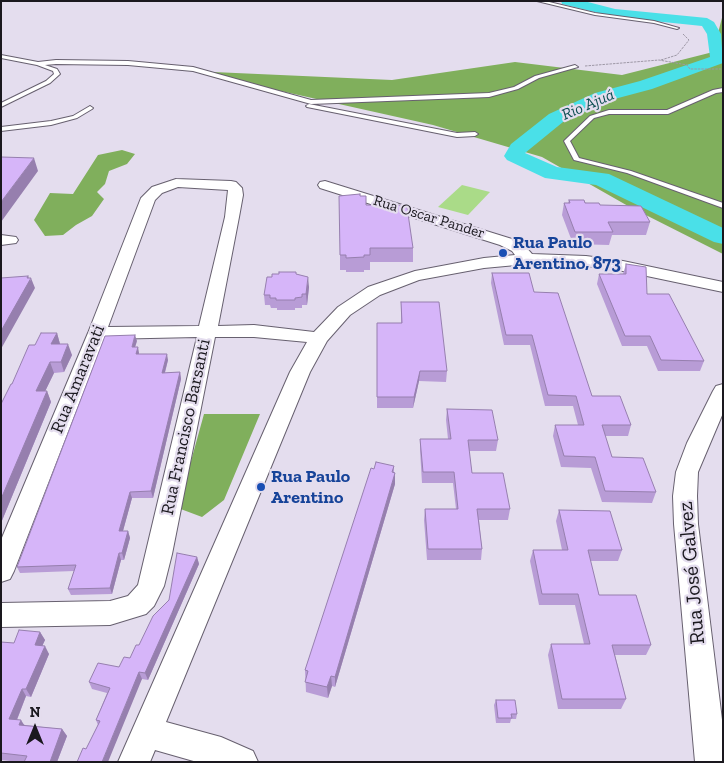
<!DOCTYPE html>
<html>
<head>
<meta charset="utf-8">
<style>
  body { margin:0 }
  #map { position:relative; width:724px; height:763px; overflow:hidden; background:#e4ddee; font-family:"Zilla Slab",serif }
  canvas { display:block }
  .frame { position:absolute; inset:0; border:2px solid #1a181e; pointer-events:none }
  .north { position:absolute; left:10px; top:703px; width:50px; height:50px; -webkit-text-stroke:4px #e4ddee; paint-order:stroke; rotate:0deg; font-size:14px; font-weight:700; line-height:20px; text-align:center; color:#1a181e }
  .north::after { content:''; display:block; margin:auto; width:18px; height:22px; background:#1a181e; clip-path:polygon(50% 0,100% 100%,50% 72%,0 100%) }
</style>
</head>
<body>
<div id="map">
<canvas width="724" height="763"></canvas>
<div class="frame"></div>
<div class="north">N</div>
</div>
<script>
const ctx = document.querySelector('canvas').getContext('2d');
ctx.lineJoin = 'round';
function paint(path, color) {
  ctx.fillStyle = color;
  ctx.fill(path, 'evenodd');
}
function toPath(rows) {
  const path = new Path2D();
  for (const r of rows) {
    path.moveTo(r[0], r[1]);
    for (let i = 2; i < r.length; i += 2) path.lineTo(r[i], r[i + 1]);
  }
  return path;
}
function stroke(path, color, width, dash) {
  ctx.strokeStyle = color;
  ctx.lineWidth = width;
  ctx.lineCap = dash ? 'butt' : 'round';
  ctx.setLineDash(dash || []);
  ctx.stroke(path);
}
function write(font, color, halo, rows, align = 'center') {
  ctx.font = font + ' "Zilla Slab",serif';
  ctx.lineWidth = 4.5;
  ctx.setLineDash([]);
  ctx.textBaseline = 'middle';
  ctx.strokeStyle = halo;
  ctx.fillStyle = color;
  for (const [text, x, y, turn = 0] of rows) {
    ctx.save();
    ctx.translate(x, y);
    ctx.rotate((+turn || 0) * Math.PI / 180);
    ctx.textAlign = isNaN(turn) ? turn : align;
    if (halo) ctx.strokeText(text, 0, 0);
    ctx.fillText(text, 0, 0);
    ctx.restore();
  }
}
const green = toPath([
  [462,185,490,192,468,215,438,207]
]);
const forest = toPath([
  [723,14,723,254,628,206,542,157,433,125,191,71,392,80,515,62,622,75,713,52],
  [122,150,135,154,127,164,109,171,105,184,97,192,104,199,92,216,76,225,63,235,45,236,34,220,50,193,73,194,98,155],
  [204,414,260,414,224,500,202,517,178,508]
]);
const river = toPath([
  [561,1,584,1,615,9,707,18,714,22,721,34,723,63,652,89,607,101,563,122,525,153,557,167,609,174,723,228,723,244,714,242,596,185,545,178,507,160,504,156,511,144,549,114,595,93,640,81,710,57,707,34,702,26,615,17,562,4,561,1]
]);
const path = toPath([
  [661,60,677,55,689,40,683,34],
  [585,66,659,60,687,65,690,69,723,69]
]);
const lane = toPath([
  [537,1,545,1,595,13,654,21,679,28,677,29,654,23,595,15,537,1],
  [1,55,38,62,56,60,128,61,193,67,311,100,489,93,514,87,535,76,575,65,578,67,539,78,518,89,489,97,311,104,193,71,128,65,56,64,45,65,57,69,60,74,50,83,1,107,1,103,46,81,54,74,53,71,37,65,1,58,1,55],
  [723,88,723,92,716,93,668,114,609,114,594,118,570,141,579,158,631,171,723,203,723,208,627,173,574,160,564,141,590,116,609,110,667,110,713,90,723,88],
  [309,104,457,133,475,132,478,134,475,136,457,137,307,107,306,106,309,104],
  [90,106,93,108,92,109,77,118,51,125,1,131,1,127,51,121,73,116,90,106]
]);
const street = toPath([
  [176,179,231,181,236,182,242,188,243,195,239,217,218,326,254,325,314,332,338,307,368,287,415,271,484,258,515,255,512,251,500,245,320,188,318,185,320,182,325,181,512,239,524,245,532,254,586,256,623,261,723,282,723,292,623,271,586,266,527,264,484,268,419,280,380,295,350,315,327,341,310,372,166,722,221,737,253,751,258,762,197,762,155,750,150,762,118,762,290,372,307,342,254,337,215,337,172,554,164,586,154,606,146,614,110,625,1,627,1,603,110,601,128,596,138,585,197,337,104,339,14,571,10,579,1,582,1,540,88,333,141,198,152,187,176,179],
  [178,187,228,190,225,217,199,326,108,327,155,200,162,193,178,187],
  [1,235,16,237,18,240,16,243,1,245,1,235],
  [723,384,723,413,698,472,697,496,698,524,723,728,723,762,695,762,674,524,673,496,676,472,687,443,713,391,716,386,723,384]
]);
const wall = toPath([
  [569,200,600,205,650,222,646,235,612,235,609,245,573,244,562,215,564,203,568,203],
  [366,205,413,248,413,262,370,262,370,270,364,270,364,272,346,272,346,270,340,270,340,255],
  [626,264,647,294,704,361,700,371,658,371,647,346,622,346,597,284,599,274,623,274],
  [492,273,534,292,592,396,631,425,628,436,605,436,612,457,656,492,652,503,602,502,591,468,561,467,553,436,555,425,578,425,573,406,545,406,530,345,504,345,491,283],
  [296,274,309,287,307,305,302,305,302,308,295,308,295,310,277,310,277,308,271,308,270,305,265,305,264,295,272,277],
  [401,302,447,371,446,382,419,381,413,408,377,408,377,323,401,323],
  [57,333,60,344,72,355,64,372,54,373,45,391,47,391,51,402,1,523,1,404,35,345],
  [137,341,135,347,139,354,168,360,165,373,180,372,181,379,153,498,132,498,123,531,128,531,130,538,124,560,121,560,112,594,71,595,68,589,74,571,20,573,17,567],
  [447,409,498,440,496,451,469,451,472,473,510,509,508,520,479,520,482,549,481,560,427,560,424,520,425,509,456,509,453,483,422,483,420,450,420,439,448,439,446,420],
  [394,466,394,472,395,473,395,484,335,687,332,686,328,698,306,692,305,670,374,469],
  [559,510,622,550,618,561,590,561,599,595,651,645,646,655,615,655,626,699,621,709,558,709,548,655,551,644,584,644,575,605,539,605,530,561,533,550,562,550,556,521],
  [197,557,199,564,148,680,142,679,86,749,98,725,96,720,107,693,92,689,89,682,119,667,130,658,139,645],
  [40,632,45,640,42,646,49,654,31,697,26,696,17,720,25,725,62,729,67,736,57,762,19,762,1,760,1,642,14,643],
  [496,700,517,714,516,719,511,719,510,723,496,723,494,705]
]);
const shadedWall = toPath([
  [34,158,38,171,1,222,1,202],
  [28,276,30,281,31,278,35,288,1,349,1,331],
  [308,277,309,287,307,305,306,294],
  [57,333,60,344,55,355,51,344],
  [135,335,137,341,133,353,132,347],
  [68,344,72,355,64,372,61,362],
  [138,347,139,353,137,360,136,354],
  [167,354,168,360,163,379,162,373],
  [50,362,54,373,40,402,36,391],
  [420,371,419,381,413,408,414,397],
  [180,372,181,379,153,498,151,491],
  [47,391,51,402,1,523,1,499],
  [395,473,395,484,335,687,335,677],
  [130,492,132,498,121,538,119,531],
  [128,531,130,538,124,560,122,553],
  [119,553,121,560,112,594,110,588],
  [197,557,199,564,148,680,145,673],
  [40,632,45,640,39,653,35,645],
  [45,646,49,654,31,697,26,689],
  [139,672,142,679,108,762,102,762],
  [331,676,332,686,328,698,327,687],
  [22,689,26,696,14,727,9,719],
  [21,720,26,728,19,725],
  [62,729,67,736,57,762,50,762]
]);
const building = toPath([
  [1,157,34,158,1,202,1,157],
  [360,194,360,196,366,196,366,205,401,205,401,207,407,207,413,248,370,248,370,255,364,255,364,257,346,258,346,255,340,255,339,196,360,194],
  [569,200,584,200,585,203,599,203,600,205,641,206,650,222,608,222,613,232,575,232,564,203,570,203,569,200],
  [626,264,646,267,647,294,669,294,704,361,661,360,650,336,625,336,599,274,626,274,626,264],
  [279,272,296,272,296,274,308,277,306,294,302,294,302,297,295,298,295,300,276,300,276,298,270,298,270,295,264,295,267,277,272,277,272,274,279,274,279,272],
  [492,273,529,273,534,292,558,293,592,396,620,396,631,425,602,425,612,457,643,458,656,492,605,491,595,457,564,456,555,425,584,425,576,396,548,395,532,335,506,335,492,273],
  [28,276,27,278,31,278,1,331,1,278,28,276],
  [401,302,439,302,447,371,420,371,414,397,377,397,377,323,402,323,401,302],
  [41,333,57,333,51,344,68,344,61,362,50,362,36,391,47,391,1,499,1,404,11,384,12,384,29,345,35,345,41,333],
  [135,335,132,347,138,347,136,354,167,354,162,373,180,372,151,491,130,492,119,531,128,531,122,553,119,553,110,588,68,589,76,565,17,567,105,336,135,335],
  [447,409,492,410,498,440,468,440,472,473,503,473,510,509,477,509,482,549,428,549,425,509,458,509,454,472,423,472,420,439,451,439,447,409],
  [376,462,394,466,392,472,395,473,335,677,331,676,327,687,305,682,308,671,305,670,371,468,374,469,376,462],
  [559,510,610,511,622,550,588,550,599,595,636,595,651,645,612,645,626,699,562,699,551,644,590,644,578,594,542,594,533,550,568,550,559,510],
  [177,553,197,557,145,673,139,672,102,762,77,762,83,748,86,749,100,721,96,720,110,688,89,682,98,663,119,667,124,657,130,658,136,645,139,645,153,616,169,600,177,553],
  [19,630,40,632,35,645,45,646,26,689,22,689,9,719,21,720,19,725,62,729,50,762,24,762,27,756,1,753,1,642,14,643,19,630],
  [496,700,515,700,517,714,511,714,512,718,498,718,496,700]
]);
const markers = [
  [503,253,5,"#1a4fb4"],
  [261,487,5,"#1a4fb4"]
];
const farStreetnames = [
  ["Rua Oscar Pander",429,217,17]
];
const farWaternames = [
  ["Rio Ajuá",588,105,-23]
];
const transitNames = [
  ["Rua Paulo",513,243],
  ["Arentino, 873",513,264],
  ["Rua Paulo",271,477],
  ["Arentino",271,498]
];
const streetNames = [
  ["Rua Amaravati",78,379,-68],
  ["Rua Francisco Barsanti",186,427,-78]
];
const nearStreetnames = [
  ["Rua José Galvez",692,573,-95]
];
paint(green, '#aadb88');
paint(forest, '#80af5c');
paint(river, '#4ae0e8');
stroke(lane, '#67606f', 2);
stroke(street, '#67606f', 2);
stroke(path, '#9d97a5', 1, [2.5, 1]);
paint(lane, '#fff');
paint(street, '#fff');
paint(wall, '#b89cd6');
paint(shadedWall, '#967fae');
paint(building, '#d6b5f9');
stroke(building, '#967fae', 1);
for (const [x, y, r, color] of markers) {
  const dot = new Path2D();
  dot.arc(x, y, r, 0, 2 * Math.PI);
  ctx.fillStyle = color;
  ctx.fill(dot);
  stroke(dot, '#e4ddee', 2);
}
write('15px', '#1a181e', '#e4ddee', farStreetnames);
write('italic 16px', '#0c4e51', '#e4ddee', farWaternames);
write('bold 18px', '#164399', '#e4ddee', transitNames, 'left');
write('18px', '#1a181e', '#e4ddee', streetNames);
write('21px', '#1a181e', '#e4ddee', nearStreetnames);
</script>
</body>
</html>
